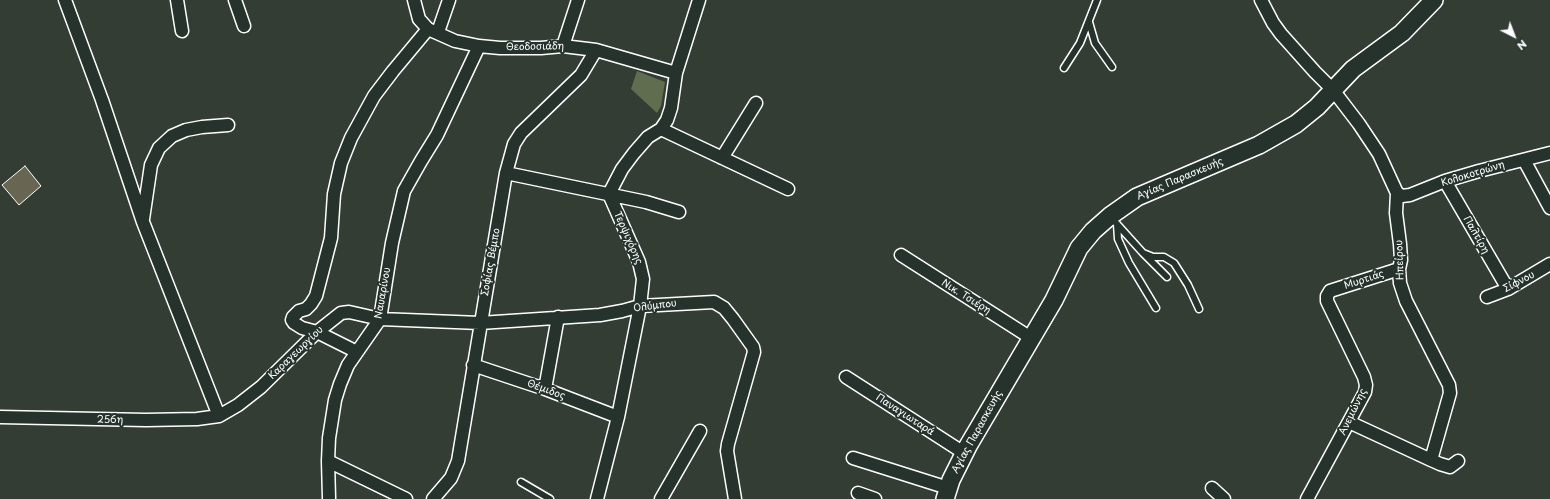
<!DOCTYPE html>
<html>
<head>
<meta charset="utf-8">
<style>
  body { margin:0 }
  #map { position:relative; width:1550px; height:499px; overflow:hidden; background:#333d34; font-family:"Playpen Sans",sans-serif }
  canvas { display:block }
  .north { position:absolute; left:1494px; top:16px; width:40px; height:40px; -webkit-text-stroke:3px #26332d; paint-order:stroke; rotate:138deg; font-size:11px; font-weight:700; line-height:16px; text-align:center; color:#fff }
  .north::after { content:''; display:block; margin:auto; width:14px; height:18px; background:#fff; clip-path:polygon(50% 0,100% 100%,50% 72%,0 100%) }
</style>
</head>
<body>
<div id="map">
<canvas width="1550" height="499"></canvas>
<div class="north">N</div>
</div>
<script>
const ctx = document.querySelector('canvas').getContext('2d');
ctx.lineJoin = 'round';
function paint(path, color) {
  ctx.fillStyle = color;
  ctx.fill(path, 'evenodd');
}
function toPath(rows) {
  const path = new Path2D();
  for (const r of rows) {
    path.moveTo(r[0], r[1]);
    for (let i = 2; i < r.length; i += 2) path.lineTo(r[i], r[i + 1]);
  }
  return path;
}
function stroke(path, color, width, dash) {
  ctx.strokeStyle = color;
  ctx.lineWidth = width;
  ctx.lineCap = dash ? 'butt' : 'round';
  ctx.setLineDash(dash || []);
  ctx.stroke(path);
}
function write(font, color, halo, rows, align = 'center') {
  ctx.font = font + ' "Playpen Sans",sans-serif';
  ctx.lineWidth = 4;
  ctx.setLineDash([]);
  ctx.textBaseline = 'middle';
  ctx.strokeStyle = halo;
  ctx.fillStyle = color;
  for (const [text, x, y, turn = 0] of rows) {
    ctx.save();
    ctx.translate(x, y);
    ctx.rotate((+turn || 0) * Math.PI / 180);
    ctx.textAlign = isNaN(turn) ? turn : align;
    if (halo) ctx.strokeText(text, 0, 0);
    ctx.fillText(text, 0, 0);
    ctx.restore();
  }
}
const green = toPath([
  [637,71,665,82,661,106,657,113,631,89]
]);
const building = toPath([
  [25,166,41,186,19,205,2,185,25,166]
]);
const lane = toPath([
  [1089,22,1095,43,1112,67],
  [1064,68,1080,43,1097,0],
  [1116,223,1143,253,1167,277],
  [1117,224,1118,239,1129,263,1156,308],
  [1143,253,1153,257,1164,257,1174,263,1188,285,1199,309],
  [521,482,550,499]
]);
const street = toPath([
  [65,0,102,100,143,222,219,416],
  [177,0,182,31],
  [235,0,244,26],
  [414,0,419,19,428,29,455,41,479,46,500,48,541,48,563,46,596,50,676,73],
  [1261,0,1273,23,1281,34,1315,72,1333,90,1359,124,1379,154,1397,193,1396,213,1400,244,1401,260,1399,269,1400,283,1406,301,1449,385,1450,393,1431,460,1349,422],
  [438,32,449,0],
  [563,46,578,0],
  [661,129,788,189],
  [722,158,756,103],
  [1524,160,1550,208],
  [506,173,646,202,679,212],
  [1445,181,1508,289],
  [1397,193,1402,196,1410,195,1445,181,1479,171,1550,153],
  [143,219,151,165,159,148,172,136,186,130,202,127,228,125],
  [901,255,1031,338],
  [1487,297,1508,289,1550,264],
  [357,352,317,332,302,328,294,323,292,320,293,317,299,311,306,309,311,304,316,296,331,238,334,194,341,163,351,138,374,96,393,71,428,29],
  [473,365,545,389,618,417],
  [846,377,964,453],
  [545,389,558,317],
  [0,417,146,420,197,419,219,416,238,405,261,387,317,332,341,313,349,312,380,319,480,323,600,315,622,311,640,306,714,302,724,308,733,319,753,347,754,352,728,444,727,451,735,499],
  [853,458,948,488],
  [1431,460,1440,464,1450,467,1458,461],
  [328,461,329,498],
  [1212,488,1224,499],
  [858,493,875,499],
  [406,499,328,461,329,438,335,400,340,384,348,365,380,319,392,243,404,191,421,161,437,135,479,46],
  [433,499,451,478,458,461,506,173,514,144,521,133,581,75,596,50],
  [597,499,618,417,640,306,643,279,639,262,609,194,622,169,634,153,648,137,661,129,667,120,671,108,676,73,699,0],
  [661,499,700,431],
  [1307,499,1365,392,1366,385,1364,377,1327,301,1327,296,1330,291,1399,269]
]);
const secondary = toPath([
  [945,499,951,480,968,446,1054,300,1079,248,1093,231,1110,216,1137,197,1259,145,1296,124,1317,107,1353,69,1402,33,1434,0]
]);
const streetNames = [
  ["Θεοδοσιάδη",535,47,-1],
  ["Κολοκοτρώνη",1473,174,-17],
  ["Αγίας Παρασκευής",1180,179,-23],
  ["Παλτίρη",1476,235,60],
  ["Τερψιχόρης",628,238,66],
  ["Ηπείρου",1400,260,-92],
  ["Σοφίας Βέμπο",491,262,-80],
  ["Μυρτιάς",1364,280,-18],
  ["Σίφνου",1519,282,-28],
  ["Ναυαρίνου",383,293,-80],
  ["Νικ. Τσιέρη",966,297,32],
  ["Ολύμπου",655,306,-7],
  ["Καραγεωργίου",296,353,-44],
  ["Θέμιδος",546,390,20],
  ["Ανεμώνης",1353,412,-64],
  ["Παναγιωταρά",905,415,33],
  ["256η",110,420,1],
  ["Αγίας Παρασκευής",977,432,-61]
];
paint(green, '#606d4e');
paint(building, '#686652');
stroke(building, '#fff', 1);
stroke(lane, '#fff', 9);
stroke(street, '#fff', 15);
stroke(secondary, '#fff', 20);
stroke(lane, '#26332d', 6);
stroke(street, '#26332d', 12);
stroke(secondary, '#26332d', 17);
write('10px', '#fff', '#26332d', streetNames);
</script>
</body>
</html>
